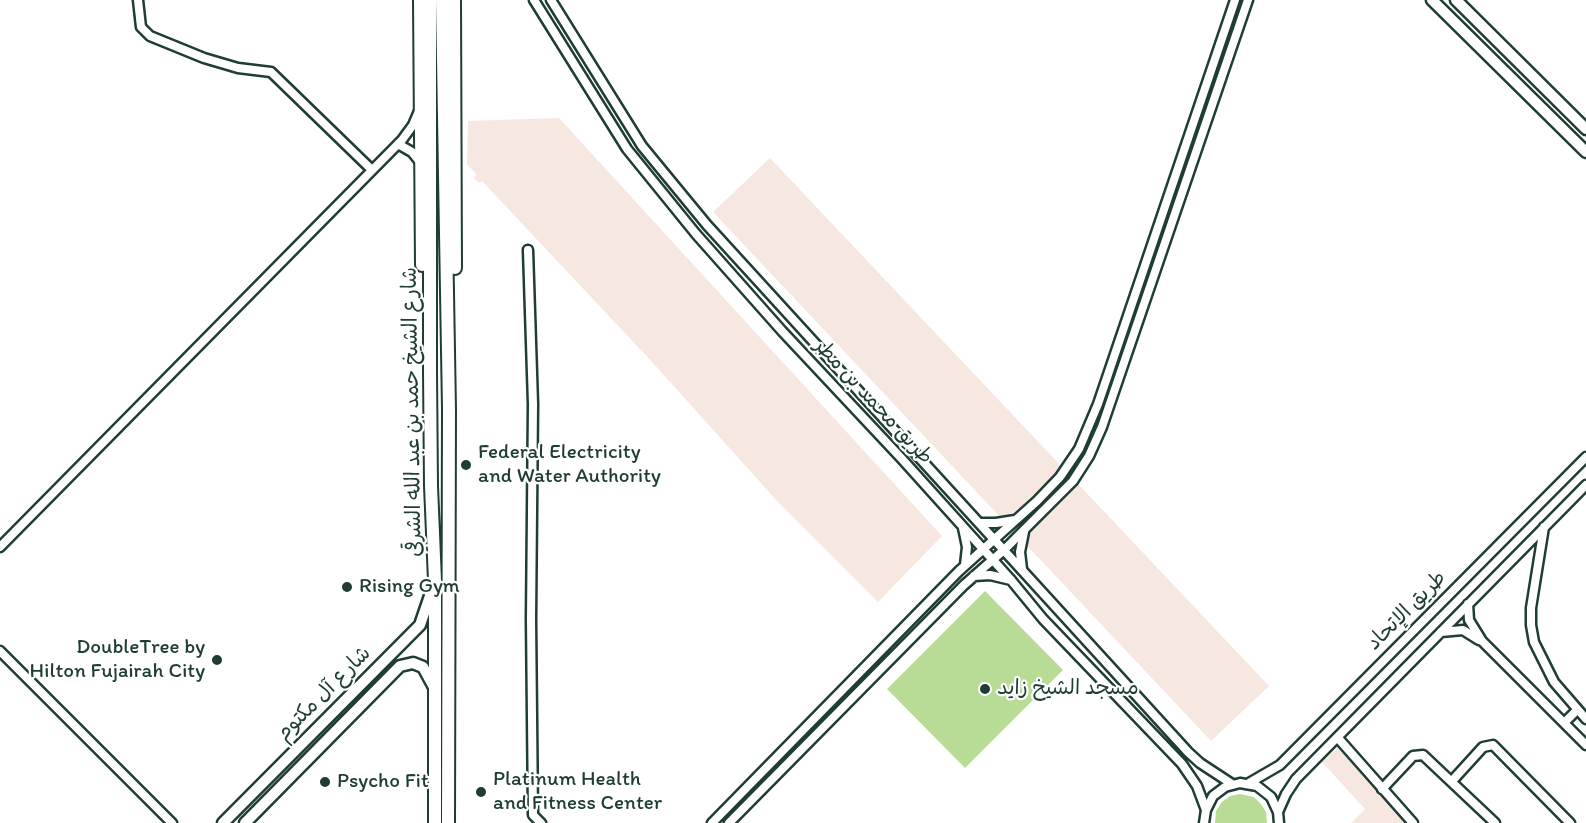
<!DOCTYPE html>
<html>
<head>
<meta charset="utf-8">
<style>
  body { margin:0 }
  canvas { display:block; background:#fff }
</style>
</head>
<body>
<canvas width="1586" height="823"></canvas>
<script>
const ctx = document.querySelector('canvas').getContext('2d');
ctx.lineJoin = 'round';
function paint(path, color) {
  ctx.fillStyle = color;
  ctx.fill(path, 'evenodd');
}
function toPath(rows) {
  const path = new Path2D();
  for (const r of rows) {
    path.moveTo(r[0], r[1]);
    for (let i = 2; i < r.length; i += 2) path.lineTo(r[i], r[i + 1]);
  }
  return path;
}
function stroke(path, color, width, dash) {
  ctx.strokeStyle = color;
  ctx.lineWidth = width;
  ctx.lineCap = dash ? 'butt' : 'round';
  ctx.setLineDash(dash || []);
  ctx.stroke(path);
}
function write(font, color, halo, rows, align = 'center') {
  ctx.font = font + ' Itim,"Playpen Sans Arabic",sans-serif';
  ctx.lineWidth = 4.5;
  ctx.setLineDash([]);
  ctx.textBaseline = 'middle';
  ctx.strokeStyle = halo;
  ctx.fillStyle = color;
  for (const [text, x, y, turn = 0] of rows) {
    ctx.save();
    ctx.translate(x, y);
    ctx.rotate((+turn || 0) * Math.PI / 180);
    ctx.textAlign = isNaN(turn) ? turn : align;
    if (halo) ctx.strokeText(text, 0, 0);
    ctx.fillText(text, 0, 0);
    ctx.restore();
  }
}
const built = toPath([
  [559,118,942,536,878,602,778,502,653,363,482,181,479,183,474,178,476,174,467,164,468,121],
  [770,158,1269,686,1211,741,713,212],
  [1339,747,1408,823,1351,823,1365,809,1322,762]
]);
const green = toPath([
  [985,591,1063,670,965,768,887,689],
  [1240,794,1254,797,1261,804,1266,812,1267,823,1215,823,1216,811,1222,802,1230,796]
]);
const minor = toPath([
  [138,0,141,27,150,36,204,58,238,68,271,72,372,170],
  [534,0,627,149,696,234,782,331,902,459,1011,580,1043,619,1182,764,1197,786,1206,810],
  [551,0,642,146,707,225,1188,752,1200,763,1232,784],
  [398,144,412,152,420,162],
  [528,250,533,404,531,619,533,815,541,823],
  [980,523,996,523,1015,520],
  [1544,527,1531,608,1531,625,1534,642,1554,682,1586,719],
  [963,528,967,547,965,565],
  [0,547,402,140,413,125,419,111],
  [1022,569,1020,552,1024,532],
  [974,576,990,575,1011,580],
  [1468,604,1469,620,1482,641,1586,745],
  [1441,632,1463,630,1479,640],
  [0,651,172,823],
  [1564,723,1577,710],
  [1338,738,1413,823],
  [1452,781,1483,747,1493,745,1570,823],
  [1249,783,1280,765,1586,457],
  [1382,789,1413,756,1423,755,1495,823],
  [1278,812,1286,794,1296,779,1586,485],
  [712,823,959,571,1037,501,1060,477,1079,449,1098,404,1235,0],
  [729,823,964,585,1005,549,1073,481,1089,456,1102,427,1248,0],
  [1204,823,1206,810,1213,796,1225,787,1240,783,1257,786,1271,797,1278,812,1279,823]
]);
const major = toPath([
  [1432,0,1586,152],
  [1456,0,1586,129],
  [223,823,420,625,433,587],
  [245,823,400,666,413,663,423,667,435,689]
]);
const highway = toPath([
  [420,0,422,265],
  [430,0,430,371,431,486,435,581,435,823],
  [442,0,449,409,448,823],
  [454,0,455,268]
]);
const markers = [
  [466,465,6,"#1f3d34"],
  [347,587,6,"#1f3d34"],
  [217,660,6,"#1f3d34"],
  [985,689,6,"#1f3d34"],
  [325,782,6,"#1f3d34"],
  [481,792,6,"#1f3d34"]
];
const streetNames = [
  ["طريق محمد بن مطر",873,402,47],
  ["شارع الشيخ حمد بن عبد الله الشرقي",413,412,-91],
  ["طريق اﻹتحاد",1407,611,-45],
  ["شارع آل مكتوم",324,694,-45]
];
const poiNames = [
  ["Federal Electricity",478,453],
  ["and Water Authority",478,477],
  ["Rising Gym",359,587],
  ["DoubleTree by",205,648,"right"],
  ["Hilton Fujairah City",205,672,"right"],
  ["مسجد الشيخ زايد",997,689],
  ["Platinum Health",493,780],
  ["and Fitness Center",493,804],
  ["Psycho Fit",337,782]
];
paint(built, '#f7e7e1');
paint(green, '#b8dc96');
stroke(minor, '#1f3d34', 13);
stroke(major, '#1f3d34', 15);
stroke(highway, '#1f3d34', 16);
stroke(minor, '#fff', 8);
stroke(major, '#fff', 10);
stroke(highway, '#fff', 12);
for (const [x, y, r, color] of markers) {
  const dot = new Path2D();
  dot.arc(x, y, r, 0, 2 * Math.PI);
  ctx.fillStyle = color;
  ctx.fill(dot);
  stroke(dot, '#fff', 2);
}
write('21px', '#1f3d34', '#fff', streetNames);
write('21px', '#1f3d34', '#fff', poiNames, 'left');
</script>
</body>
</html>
